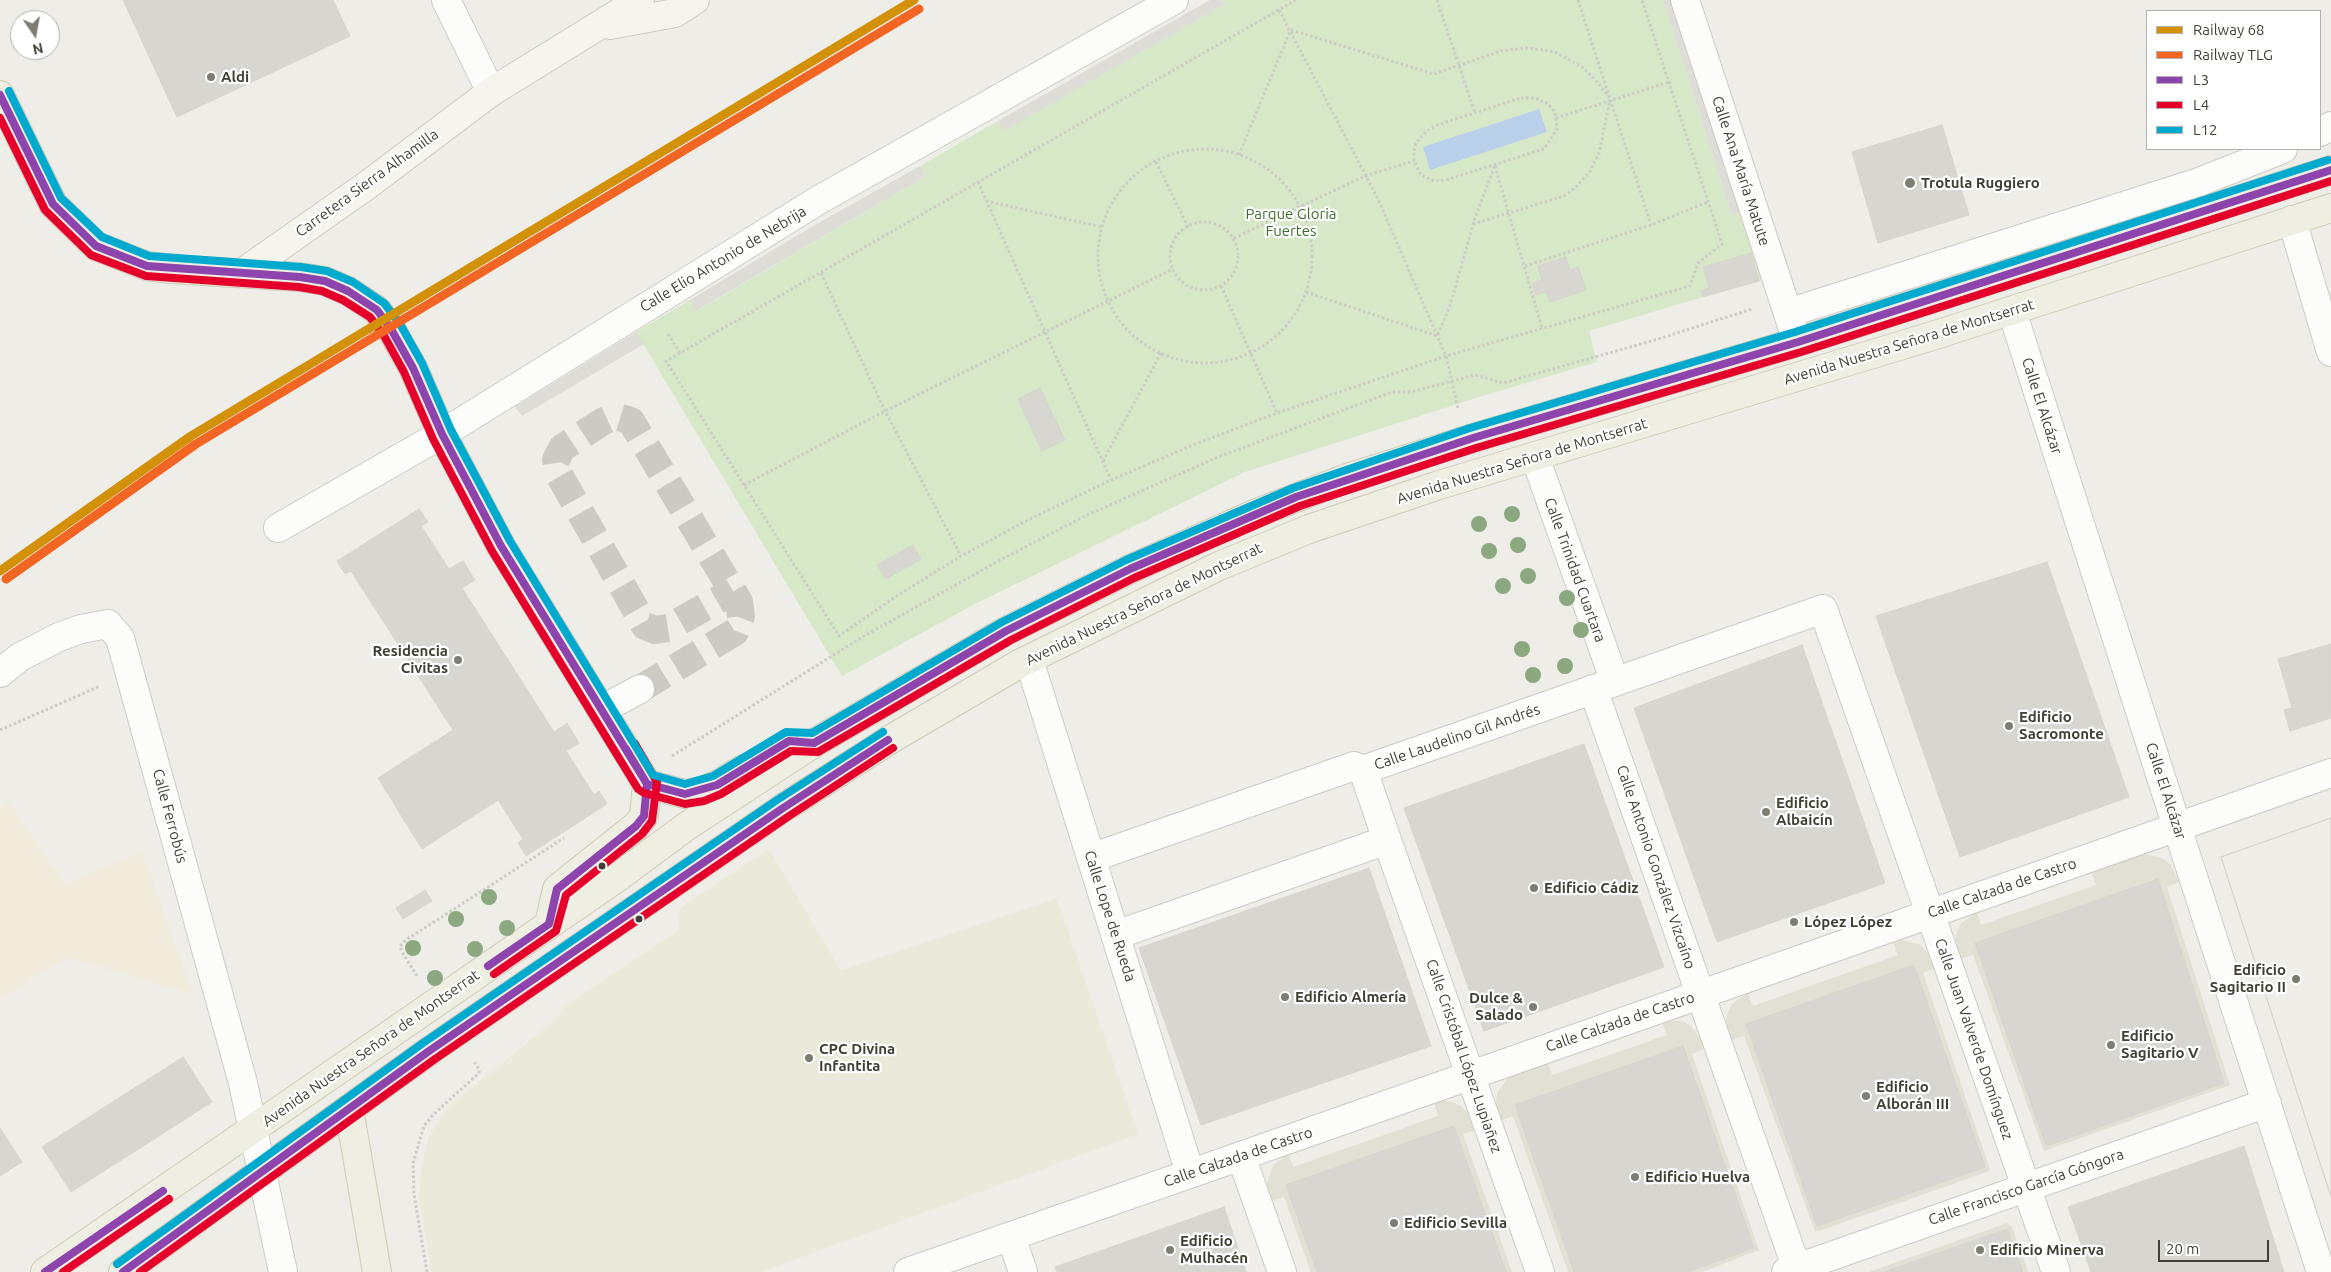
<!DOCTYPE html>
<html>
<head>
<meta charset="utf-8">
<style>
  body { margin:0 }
  #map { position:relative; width:2331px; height:1272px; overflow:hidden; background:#eeede7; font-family:Ubuntu,sans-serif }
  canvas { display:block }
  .legend { position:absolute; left:2146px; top:10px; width:175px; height:140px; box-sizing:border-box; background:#fff; border:1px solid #b4b2ae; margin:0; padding:6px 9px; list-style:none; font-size:15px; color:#433f34 }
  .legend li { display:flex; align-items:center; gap:10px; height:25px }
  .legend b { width:25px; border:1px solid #b4b2ae }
  .north { position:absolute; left:10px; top:10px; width:50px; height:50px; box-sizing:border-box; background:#fff; border:1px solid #b4b2ae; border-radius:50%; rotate:168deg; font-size:14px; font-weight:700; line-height:20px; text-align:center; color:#433f34 }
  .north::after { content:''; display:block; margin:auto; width:18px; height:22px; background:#7f7c73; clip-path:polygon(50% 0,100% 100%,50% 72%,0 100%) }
  .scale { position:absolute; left:2158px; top:1240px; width:111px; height:22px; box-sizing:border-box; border:2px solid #433f34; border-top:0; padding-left:6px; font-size:15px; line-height:18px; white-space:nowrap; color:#433f34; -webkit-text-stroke:4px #fff; paint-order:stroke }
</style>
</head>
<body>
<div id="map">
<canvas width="2331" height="1272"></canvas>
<ul class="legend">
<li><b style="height:6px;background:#d3910a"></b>Railway 68</li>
<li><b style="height:6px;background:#f26522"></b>Railway TLG</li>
<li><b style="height:6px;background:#8e44ad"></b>L3</li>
<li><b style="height:6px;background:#e4002b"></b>L4</li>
<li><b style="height:6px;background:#00a9ce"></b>L12</li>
</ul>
<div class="north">N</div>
<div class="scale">20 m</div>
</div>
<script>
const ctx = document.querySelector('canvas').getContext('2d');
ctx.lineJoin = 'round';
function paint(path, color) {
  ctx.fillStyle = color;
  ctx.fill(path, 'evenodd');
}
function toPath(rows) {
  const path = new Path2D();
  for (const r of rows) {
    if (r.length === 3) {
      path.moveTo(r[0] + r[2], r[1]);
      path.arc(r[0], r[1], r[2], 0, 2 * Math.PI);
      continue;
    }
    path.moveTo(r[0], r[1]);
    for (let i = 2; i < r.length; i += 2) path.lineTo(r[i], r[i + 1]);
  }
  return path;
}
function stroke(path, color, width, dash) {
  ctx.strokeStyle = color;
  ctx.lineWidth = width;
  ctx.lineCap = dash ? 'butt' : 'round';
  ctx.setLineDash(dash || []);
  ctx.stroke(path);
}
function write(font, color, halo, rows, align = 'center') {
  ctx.font = font + ' Ubuntu,sans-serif';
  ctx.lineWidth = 4.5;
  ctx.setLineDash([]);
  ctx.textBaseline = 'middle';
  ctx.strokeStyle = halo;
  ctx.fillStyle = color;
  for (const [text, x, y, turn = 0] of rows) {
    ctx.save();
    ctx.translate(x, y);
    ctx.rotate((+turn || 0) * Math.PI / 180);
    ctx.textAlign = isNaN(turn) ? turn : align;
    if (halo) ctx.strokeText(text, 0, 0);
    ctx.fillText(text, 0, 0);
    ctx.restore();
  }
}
const residential = toPath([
  [2146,854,2164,859,2171,865,2179,882,2167,887,2230,1085,2044,1151,1973,955,1960,959,1955,941,1957,932,1961,923,1977,912,1981,925,2096,885,2091,872],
  [1902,940,1921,945,1932,959,1935,968,1923,973,1990,1169,1987,1172,1819,1231,1815,1231,1744,1036,1731,1040,1726,1021,1728,1012,1732,1004,1748,993,1753,1006,1898,955,1893,942],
  [1671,1021,1681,1021,1690,1025,1702,1041,1704,1049,1692,1054,1759,1250,1702,1272,1568,1272,1513,1116,1500,1121,1496,1103,1497,1093,1508,1078,1548,1063,1552,1075,1667,1035,1662,1023],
  [1443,1101,1452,1102,1461,1106,1468,1112,1473,1121,1476,1130,1463,1134,1512,1272,1311,1272,1284,1197,1271,1201,1267,1183,1273,1165,1288,1154,1293,1167,1438,1116,1434,1103],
  [2007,1223,2012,1227,2028,1272,1869,1272]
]);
const commercial = toPath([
  [8,801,65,884,142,852,193,994,67,957,0,999,0,806]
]);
const education = toPath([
  [769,849,841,971,1057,899,1138,1134,761,1272,432,1272,419,1197,421,1169,429,1137,446,1109,548,1026,571,1002,677,931,681,908]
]);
const green = toPath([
  [1222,0,1663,0,1732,215,1745,211,1765,279,1759,281,1751,253,1703,267,1709,288,1700,291,1703,297,1589,331,1597,362,1479,397,1245,472,975,604,842,676,636,332,690,300,697,311,926,176,920,166,998,121,1005,130,1225,4]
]);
const parking = toPath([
  [1210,0,1222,0,1225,4,1004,131,998,121],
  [1663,0,1677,0,1745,211,1732,215],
  [920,166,926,176,696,311,690,300,806,230],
  [636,332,644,344,522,416,515,407]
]);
const water = toPath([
  [1539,109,1547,132,1430,170,1423,147]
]);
const building = toPath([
  [123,0,333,0,350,36,177,117,123,0],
  [1942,125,1969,215,1878,243,1852,152,1942,125],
  [1751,253,1759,281,1703,297,1700,291,1709,288,1703,267,1751,253],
  [1566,257,1570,270,1578,267,1586,290,1550,302,1546,292,1536,295,1532,283,1542,280,1538,266,1566,257],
  [1040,388,1065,440,1042,451,1018,399,1040,388],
  [419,509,428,522,421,526,449,569,463,561,475,580,462,588,554,732,567,723,579,743,566,751,594,795,599,791,607,804,526,856,518,843,523,839,498,800,422,849,378,778,453,730,351,571,345,574,337,561,419,509],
  [913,545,921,559,886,579,877,565,913,545],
  [2047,562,2129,797,1960,857,1876,616,2047,562],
  [2331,644,2331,718,2290,731,2284,710,2292,708,2278,659,2331,644],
  [1802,645,1885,883,1717,942,1634,708,1802,645],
  [1584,744,1664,967,1484,1031,1404,808,1584,744],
  [2331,818,2331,1197,2221,857,2331,818],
  [2331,818,2331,1197,2221,857,2331,818],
  [1369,868,1431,1046,1201,1125,1139,948,1369,868],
  [2158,879,2224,1083,2046,1146,1975,943,2158,879],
  [425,890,432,901,403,919,396,908,425,890],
  [1914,965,1985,1167,1817,1226,1746,1024,1914,965],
  [1683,1046,1754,1248,1687,1272,1574,1272,1515,1105,1683,1046],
  [183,1057,212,1102,71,1192,42,1147,183,1057],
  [1454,1126,1506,1272,1317,1272,1286,1185,1454,1126],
  [0,1128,22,1162,0,1176,0,1128],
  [2244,1146,2284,1272,2091,1272,2068,1207,2244,1146],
  [1224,1207,1246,1272,1057,1272,1055,1267,1224,1207],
  [2007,1229,2023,1272,1884,1272,2007,1229]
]);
const minorTunnel = toPath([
  [640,689,735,632,741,616,739,602,631,421,615,416,602,422,562,448,556,460,558,473,645,626,655,630,668,628,733,591]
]);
const path = toPath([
  [1296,0,666,361,839,636,895,597,961,556,1030,519,1111,480,1193,445,1277,413,1446,356,1690,286,1698,263,1722,244,1642,0],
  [1437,0,1475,113],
  [1578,0,1651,225],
  [1279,10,1378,199,1446,356,1458,409],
  [1291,30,1434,74,1501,51,1526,48,1545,50,1555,52,1582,67,1593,77,1609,97],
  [1521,98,1534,98,1547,103,1555,112,1557,129,1544,149,1446,180,1434,181,1421,175,1414,161,1414,151,1416,143,1428,130,1437,125,1521,98],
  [1556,118,1669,82],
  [1205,256,107],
  [1239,155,1290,31],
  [1156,162,1188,227],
  [1495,166,1542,328],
  [978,182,1111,480],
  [986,201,1102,227],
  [1204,256,34],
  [1473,224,1564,196,1576,187,1590,171,1599,153,1610,100],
  [1234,238,1365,176,1414,161],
  [1525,266,1651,225,1708,202],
  [821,273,885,411,961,556],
  [1221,286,1277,413],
  [1306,292,1437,336,1449,309,1475,218,1495,165],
  [668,334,680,353],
  [1103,461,1161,353],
  [744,485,885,411,1173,269],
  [0,730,100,686],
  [672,756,864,636,1004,558,1083,517,1218,457,1392,392,1411,392,1475,375,1503,383,1655,340,1752,309],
  [417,976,402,952,400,946,406,940,564,838],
  [427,1272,414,1194,413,1163,424,1126,433,1115,479,1073,479,1069,473,1060]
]);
const minor = toPath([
  [446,0,491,92],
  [1685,0,1793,329],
  [2320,132,2331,126],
  [2292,220,2331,352],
  [2012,311,2177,827],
  [1788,313,2199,182,2283,149],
  [1535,457,1615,682],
  [278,528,442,434,817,201,1174,0],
  [1029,660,1190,1173],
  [0,673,20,657,59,637,81,629,108,624,120,638,243,1083,283,1272],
  [1593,689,1798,1272],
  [601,710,640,689],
  [1363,770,1387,840],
  [1091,858,1354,766,1363,770,1823,609,2056,1272],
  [1116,935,1387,840,1540,1272],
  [1011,1236,1023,1272],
  [908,1272,1241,1156],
  [1786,1272,2267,1103]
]);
const tertiary = toPath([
  [2177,827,2321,1272],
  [1282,1272,1241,1156,2331,773]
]);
const secondary = toPath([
  [610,25,675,13,695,0],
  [242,273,366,186,491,92,640,0]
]);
const primary = toPath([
  [0,95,53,204,96,246,147,266,171,269,300,277,325,281,348,291,377,310,391,329,413,368,442,434,501,546,647,784,644,816,636,826,557,889,549,924],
  [647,784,685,794,701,791,717,785,743,769],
  [349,1109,377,1272],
  [45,1272,614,880,687,826,814,743,1006,631,1130,569,1257,513,1347,478,1473,438,1798,342,2331,170],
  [123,1272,429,1051,783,808,891,739,1021,663,1219,566,1309,529,1436,486,1929,337,2331,208]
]);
const bus1 = toPath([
  [0,95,53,204,96,246,147,266,300,277,325,281,348,291,377,310,391,329,413,368,442,434,501,546,647,784,685,794,717,785,789,741,814,743,1006,631,1130,569,1296,497,1473,438,1798,342,2331,170],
  [488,966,549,924,557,889,636,826,644,816,647,784,626,749],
  [45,1272,163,1191],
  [123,1272,429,1051,783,808,888,740]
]);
const bus2 = toPath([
  [0,118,45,210,91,255,146,276,299,287,322,291,343,300,370,317,383,334,404,372,433,439,492,551,638,789,644,793,685,804,704,801,721,794,791,751,818,752,1011,640,1134,578,1300,506,1476,448,1801,352,2331,181],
  [494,974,556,931,566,895,642,834,652,821,657,782,635,744],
  [63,1272,169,1199],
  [140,1272,435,1059,789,816,893,748]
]);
const bus3 = toPath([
  [9,91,61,198,102,237,149,256,301,267,327,271,353,282,384,303,400,324,422,363,451,430,510,541,653,775,685,784,713,776,786,732,812,733,1002,622,1126,560,1293,488,1470,428,1795,332,2328,160],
  [117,1264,423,1043,777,800,883,732]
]);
const rail1 = toPath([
  [0,571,191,436,914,0]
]);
const rail2 = toPath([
  [6,579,196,444,919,9]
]);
const trees = [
  [1512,514],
  [1479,524],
  [1518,545],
  [1489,551],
  [1528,576],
  [1503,586],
  [1567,598],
  [1581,630],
  [1522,649],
  [1565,666],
  [1533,675],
  [489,897],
  [456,919],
  [507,928],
  [413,948],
  [475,949],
  [435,978]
];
const markers = [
  [211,77,5,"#7f7c73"],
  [1910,183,6,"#7f7c73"],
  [458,660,5,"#7f7c73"],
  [2009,726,5,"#7f7c73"],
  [1766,812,5,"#7f7c73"],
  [602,866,4.5,"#433f34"],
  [1534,888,5,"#7f7c73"],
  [639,919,4.5,"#433f34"],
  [1794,922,5,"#7f7c73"],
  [2296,979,5,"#7f7c73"],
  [1285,997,5,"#7f7c73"],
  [1533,1007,5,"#7f7c73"],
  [2111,1045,5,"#7f7c73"],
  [809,1058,5,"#7f7c73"],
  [1866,1096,5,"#7f7c73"],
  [1635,1177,5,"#7f7c73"],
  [1394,1223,5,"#7f7c73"],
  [1170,1250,5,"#7f7c73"],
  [1980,1250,5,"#7f7c73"]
];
const poiNames = [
  ["Aldi",221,77],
  ["Trotula Ruggiero",1921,183],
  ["Residencia",448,651,"right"],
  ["Civitas",448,668,"right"],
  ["Edificio",2019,717],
  ["Sacromonte",2019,734],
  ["Edificio",1776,803],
  ["Albaicín",1776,820],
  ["Edificio Cádiz",1544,888],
  ["López López",1804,922],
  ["Edificio",2286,970,"right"],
  ["Sagitario II",2286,987,"right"],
  ["Edificio Almería",1295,997],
  ["Dulce &",1523,998,"right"],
  ["Salado",1523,1015,"right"],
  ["Edificio",2121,1036],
  ["Sagitario V",2121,1053],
  ["CPC Divina",819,1049],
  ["Infantita",819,1066],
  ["Edificio",1876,1087],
  ["Alborán III",1876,1104],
  ["Edificio Huelva",1645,1177],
  ["Edificio Sevilla",1404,1223],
  ["Edificio",1180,1241],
  ["Mulhacén",1180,1258],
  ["Edificio Minerva",1990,1250]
];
const streetNames = [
  ["Calle Ana María Matute",1741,171,72],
  ["Carretera Sierra Alhamilla",367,183,-36],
  ["Calle Elio Antonio de Nebrija",723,259,-31],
  ["Avenida Nuestra Señora de Montserrat",1909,342,-17],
  ["Calle El Alcázar",2042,406,72],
  ["Avenida Nuestra Señora de Montserrat",1522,461,-17],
  ["Calle Trinidad Cuartara",1575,570,70],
  ["Avenida Nuestra Señora de Montserrat",1144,604,-26],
  ["Calle Laudelino Gil Andrés",1457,737,-19],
  ["Calle El Alcázar",2166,791,72],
  ["Calle Ferrobús",170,816,75],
  ["Calle Antonio González Vizcaíno",1656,867,71],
  ["Calle Calzada de Castro",2002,888,-19],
  ["Calle Lope de Rueda",1110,916,72],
  ["Calle Calzada de Castro",1620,1022,-19],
  ["Calle Juan Valverde Domínguez",1974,1039,71],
  ["Avenida Nuestra Señora de Montserrat",371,1048,-35],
  ["Calle Cristóbal López Lupiañez",1464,1056,71],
  ["Calle Calzada de Castro",1238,1157,-19],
  ["Calle Francisco García Góngora",2026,1187,-19]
];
const parkNames = [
  ["Parque Gloria",1291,214],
  ["Fuertes",1291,231]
];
paint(residential, '#e2e0d4');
paint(commercial, '#f0ebda');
paint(education, '#ebe9d9');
paint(green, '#d7e8c8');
paint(parking, '#dddcd7');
paint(water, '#bad0ea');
paint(building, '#d7d6d0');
stroke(building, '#d6d4cd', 1);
stroke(minorTunnel, '#cccac3', 28, [28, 14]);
stroke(minor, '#cccbc5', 30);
stroke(tertiary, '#cccbc5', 30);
stroke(secondary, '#cccbbf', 30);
stroke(primary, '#cfcbb6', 30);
stroke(path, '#cccbc6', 3, [2.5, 2.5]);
stroke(minor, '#fcfcfb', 28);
stroke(tertiary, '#fcfcfb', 28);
stroke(secondary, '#f5f4ed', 28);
stroke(primary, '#efeee3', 28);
stroke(bus1, '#8e44ad', 8);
stroke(bus2, '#e4002b', 8);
stroke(bus3, '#00a9ce', 8);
stroke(rail1, '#d3910a', 9);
stroke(rail2, '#f26522', 9);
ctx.fillStyle = '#8ca880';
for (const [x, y] of trees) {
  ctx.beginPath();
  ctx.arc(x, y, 8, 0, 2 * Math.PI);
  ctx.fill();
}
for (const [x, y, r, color] of markers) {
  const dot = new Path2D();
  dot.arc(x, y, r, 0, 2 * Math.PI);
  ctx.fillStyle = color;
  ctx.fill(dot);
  stroke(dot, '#fff', 2);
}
write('bold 15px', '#433f34', '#fff', poiNames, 'left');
write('15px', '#433f34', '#fff', streetNames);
write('15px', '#3b702c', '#fff', parkNames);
</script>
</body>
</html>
